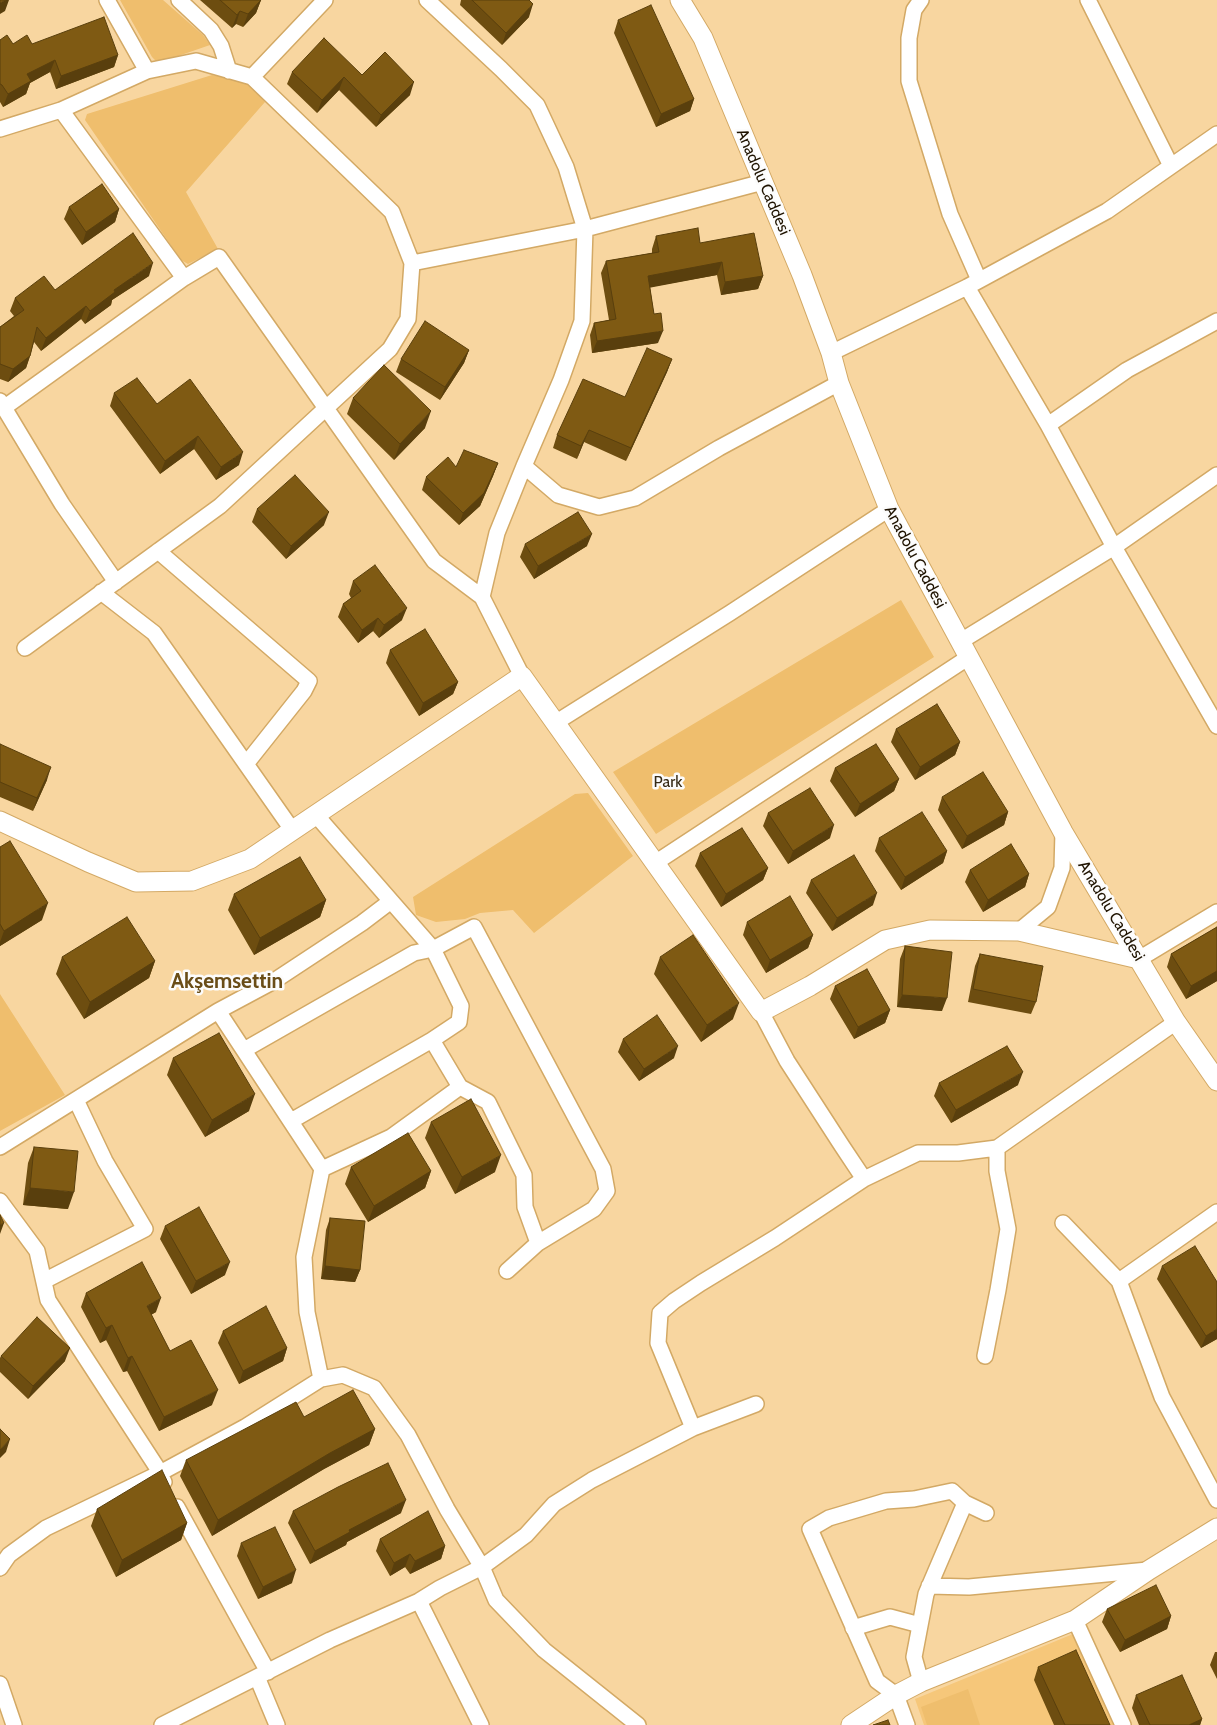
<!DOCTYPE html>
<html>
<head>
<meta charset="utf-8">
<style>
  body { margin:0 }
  canvas { display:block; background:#f8d6a0 }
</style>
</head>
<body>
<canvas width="1217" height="1725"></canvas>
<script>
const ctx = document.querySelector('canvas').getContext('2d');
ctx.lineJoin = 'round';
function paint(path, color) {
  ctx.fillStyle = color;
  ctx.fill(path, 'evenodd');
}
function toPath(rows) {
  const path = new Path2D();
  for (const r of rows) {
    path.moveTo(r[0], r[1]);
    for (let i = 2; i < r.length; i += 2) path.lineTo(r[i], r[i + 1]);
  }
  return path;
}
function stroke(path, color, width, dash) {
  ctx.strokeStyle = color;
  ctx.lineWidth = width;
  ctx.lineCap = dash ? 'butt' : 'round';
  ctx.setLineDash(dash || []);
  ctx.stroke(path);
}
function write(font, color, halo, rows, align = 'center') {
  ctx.font = font + ' Cabin,sans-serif';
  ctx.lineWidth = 5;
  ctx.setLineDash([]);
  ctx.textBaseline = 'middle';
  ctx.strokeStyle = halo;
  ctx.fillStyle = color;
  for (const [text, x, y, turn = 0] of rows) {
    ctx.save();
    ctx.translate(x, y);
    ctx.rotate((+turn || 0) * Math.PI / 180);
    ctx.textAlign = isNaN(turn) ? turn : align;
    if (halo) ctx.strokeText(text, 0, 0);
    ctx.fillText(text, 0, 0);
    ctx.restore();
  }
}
const built = toPath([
  [1073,1634,1115,1725,924,1725,915,1699]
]);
const green = toPath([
  [120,0,163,0,203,35,210,45,158,63,152,57],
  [212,75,248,82,265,102,186,192,218,249,188,264,181,260,85,120,87,114],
  [901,600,934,657,656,834,613,772],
  [588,793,633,856,534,933,513,910,480,913,465,919,436,922,416,915,413,897,575,794],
  [0,994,65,1095,0,1131],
  [968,1689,980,1725,927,1725,921,1707]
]);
const minor = toPath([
  [107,0,147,71],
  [179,0,211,30,221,46,229,71],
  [427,0,501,69,537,105,566,167,585,229,582,321,561,380,524,466,497,533,482,597],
  [921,0,914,10,909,38,909,81,950,214,979,280],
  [1088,0,1171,166],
  [252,77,325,0],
  [61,110,184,278,219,257,434,561,482,597,522,676],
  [0,129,61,110,147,71,196,61,252,77,392,212,412,263,408,319,390,349,220,506,25,648],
  [412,263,585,229,763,182],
  [967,287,1048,425,1127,370,1217,321],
  [831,353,967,287,1107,211,1217,134],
  [0,401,62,504,116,582],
  [5,407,184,278],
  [1048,425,1114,547,1217,726],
  [524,466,558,495,599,507,635,498,719,448,839,383],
  [158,551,309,681,304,691,246,764],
  [101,592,154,633,293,831],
  [961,641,1114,547,1217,475],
  [555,723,730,613,889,509],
  [316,815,391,901],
  [655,863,969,657],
  [1019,931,1048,907,1062,868,1063,832],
  [1139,959,1217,912],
  [761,1012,787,1061,842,1146,864,1179],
  [432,1040,460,1087,488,1102,524,1175,525,1207,538,1243],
  [244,1050,414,953,433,949,474,927,603,1169,607,1191,594,1209,538,1243,507,1271],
  [291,1121,432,1040,459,1022,461,1006,433,949,391,901,362,923,274,981,218,1011,322,1169],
  [0,1147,218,1011],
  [0,1201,37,1251,48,1300,156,1466,164,1482],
  [1063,1223,1119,1281,1162,1397,1217,1500],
  [44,1281,145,1229,105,1161,76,1100],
  [1119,1281,1217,1212],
  [985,1356,998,1290,1008,1229,997,1171,997,1148],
  [321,1379,307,1312,304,1257,322,1169,391,1137,460,1087],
  [756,1404,693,1428,658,1343,660,1313,674,1301,701,1283,775,1238,864,1179,918,1153,958,1153,997,1148,1176,1022],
  [177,1507,268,1672],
  [0,1568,9,1555,46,1528,160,1473,245,1427,321,1379,343,1375,374,1388,408,1435,447,1509,482,1567,496,1600,544,1650,638,1725],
  [929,1586,969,1587,1148,1570],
  [419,1601,481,1725],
  [1075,1620,1123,1725],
  [853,1628,890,1617,920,1625],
  [257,1677,277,1725],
  [921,1682,914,1657,926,1594,965,1503],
  [0,1684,14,1725],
  [162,1725,330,1640,419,1601,440,1588,482,1567,526,1535,554,1504,592,1480,693,1428],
  [907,1725,896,1695,877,1681,810,1529,829,1518,886,1501,914,1499,952,1491,965,1503,986,1513]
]);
const tertiary = toPath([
  [680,0,703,38,763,182,802,275,831,353,839,383,889,509,1063,832,1176,1022,1217,1081],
  [0,821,88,862,136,882,192,881,250,859,522,676,761,1012,810,986,885,940,930,930,1019,931,1139,959],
  [851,1725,896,1695,921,1682,1075,1620,1149,1570,1217,1528]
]);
const wall = toPath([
  [200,0,261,0,256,13,243,27,236,24,232,28],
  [461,0,529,0,529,17,502,45,460,5],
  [618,20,694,99,690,111,656,127,614,33],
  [0,40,13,44,32,44,118,55,114,67,56,89,50,72,30,83,26,94,3,107,0,102],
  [292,72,362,75,410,95,376,127,339,90,317,113,287,84],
  [69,207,119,209,115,222,82,245,64,219],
  [656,236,700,243,763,276,758,289,721,295,717,275,650,287,658,343,592,353,590,335,594,323,609,320,601,273,606,261,652,253,652,249],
  [149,276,112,300,111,305,85,324,81,319,41,351,34,342,30,356,26,368,8,382,0,379,0,327,14,316,10,311,15,298,55,290],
  [469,350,464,363,440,400,396,372,401,359],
  [672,359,667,372,626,461,584,442,577,459,553,448,557,435,625,397],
  [114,393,157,404,239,465,216,480,194,449,160,474,110,406],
  [353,398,425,428,394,460,347,414],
  [498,463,493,476,480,506,459,525,422,490,426,477,456,467],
  [257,509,324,525,286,559,252,522],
  [525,544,587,546,534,579,520,557],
  [353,581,402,620,379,638,373,631,358,643,338,617,343,604,351,598,349,594],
  [390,650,458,682,453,694,419,716,386,663],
  [896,729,960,742,955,755,915,780,891,742],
  [0,744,47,780,33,811,0,797],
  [835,768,899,779,894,791,855,817,830,781],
  [942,797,1008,812,1004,825,962,849,938,810],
  [768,813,830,838,788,864,763,826],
  [879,838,947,851,943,863,901,890,875,851],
  [0,847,42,920,0,946],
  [700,853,768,868,763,880,721,907,695,866],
  [970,870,1029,874,1025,887,983,912,965,882],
  [811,880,873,905,832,931,806,893],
  [234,894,326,900,320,917,254,955,228,910],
  [747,922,813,935,808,948,766,973,743,935],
  [1217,927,1217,981,1186,999,1167,967,1171,954],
  [905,946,942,1011,897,1007,900,959],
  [980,954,1036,1002,1031,1014,968,1002,975,966],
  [62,957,155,961,149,978,84,1019,56,974],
  [660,957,733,1019,701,1042,654,974],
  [835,986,890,1010,885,1023,854,1039,830,999],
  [623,1039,674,1058,639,1081,618,1052],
  [173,1058,249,1111,205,1137,167,1075],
  [939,1083,1018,1085,951,1123,934,1096],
  [431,1122,495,1172,455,1194,425,1138],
  [34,1147,68,1209,23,1205,28,1163],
  [351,1167,431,1171,425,1188,368,1222,345,1184],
  [330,1218,360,1270,355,1282,321,1279,326,1230],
  [165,1226,225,1275,191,1294,160,1239],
  [1162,1266,1217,1339,1201,1348,1157,1279],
  [86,1293,156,1312,151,1315,170,1351,212,1405,159,1431,127,1371,123,1372,106,1340,100,1343,81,1307],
  [223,1331,287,1348,283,1361,239,1384,218,1343],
  [1,1356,65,1361,28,1399,0,1372,0,1358],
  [304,1417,375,1429,369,1445,324,1469,212,1536,180,1476,186,1460],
  [97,1509,187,1523,181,1540,116,1577,91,1526],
  [293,1511,401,1513,347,1542,346,1545,310,1564,288,1523],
  [380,1539,445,1546,441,1559,410,1574,405,1567,390,1576,376,1551],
  [241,1543,292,1583,258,1599,237,1556],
  [1107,1609,1171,1616,1167,1629,1120,1652,1102,1622],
  [1215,1652,1217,1652,1217,1679,1210,1665],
  [1038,1667,1110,1725,1054,1725,1034,1680],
  [1136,1695,1202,1719,1200,1725,1139,1725,1132,1708]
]);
const shadedWall = toPath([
  [6,0,9,0,5,11,0,14,0,3],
  [261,0,256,13,243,27,248,14],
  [533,4,529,17,502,45,506,33],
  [240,11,236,24,232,28,237,15],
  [118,55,114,67,56,89,61,76],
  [55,60,50,72,30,83,26,94,3,107,8,94,27,74],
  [344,77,339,90,317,113,322,100],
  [414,82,410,95,376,127,381,115],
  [694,99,690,111,656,127,661,114],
  [119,209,115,222,82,245,86,232],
  [722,262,717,275,643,289,648,276],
  [153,263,149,276,112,300,111,305,85,324,90,311,114,290],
  [763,276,758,289,721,295,725,282],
  [86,306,81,319,41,351,46,338],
  [663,331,658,343,592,353,597,341],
  [469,350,464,363,440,400,445,387],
  [30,356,26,368,8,382,13,369],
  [672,359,667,372,626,461,631,448],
  [431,411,425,428,394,460,400,444],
  [589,430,584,442,577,459,581,446],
  [198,436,194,449,160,474,165,461],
  [243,452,239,465,216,480,221,467],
  [498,463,493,476,480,506,459,525,463,513],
  [329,512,324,525,286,559,291,546],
  [592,534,587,546,534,579,538,566],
  [407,608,402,620,379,638,384,625],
  [378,618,373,631,358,643,362,630],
  [458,682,453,694,419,716,423,703],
  [960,742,955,755,915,780,920,767],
  [51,767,47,780,33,811,37,798],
  [899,779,894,791,855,817,860,804],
  [1008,812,1004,825,962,849,967,836],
  [834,825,830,838,788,864,793,851],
  [947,851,943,863,901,890,905,877],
  [768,868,763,880,721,907,726,894],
  [1029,874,1025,887,983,912,988,900],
  [877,893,873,905,832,931,837,918],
  [326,900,320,917,254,955,260,938],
  [48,903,42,920,0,946,0,942,4,931],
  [813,935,808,948,766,973,770,960],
  [155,961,149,978,84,1019,90,1002],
  [1217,971,1217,981,1186,999,1191,986],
  [902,995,947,998,942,1011,897,1007],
  [739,1003,733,1019,701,1042,707,1025],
  [890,1010,885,1023,854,1039,858,1027],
  [678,1046,674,1058,639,1081,644,1069],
  [1023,1072,1018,1085,951,1123,956,1110],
  [255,1094,249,1111,205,1137,212,1120],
  [501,1155,495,1172,455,1194,462,1177],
  [431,1171,425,1188,368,1222,374,1206],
  [30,1188,74,1192,68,1209,23,1205],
  [4,1223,0,1234,0,1225],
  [230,1262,225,1275,191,1294,196,1281],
  [325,1266,360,1270,355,1282,321,1279],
  [161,1298,156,1312,141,1320,147,1306],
  [112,1325,106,1340,100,1343,106,1328],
  [1217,1329,1217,1339,1201,1348,1206,1336],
  [70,1348,65,1361,28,1399,33,1386],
  [287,1348,283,1361,239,1384,243,1371],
  [132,1356,127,1371,123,1372,128,1358],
  [218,1390,212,1405,159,1431,164,1417],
  [375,1429,369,1445,324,1469,212,1536,218,1520,330,1453],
  [10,1439,6,1452,0,1458,0,1450],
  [406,1500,401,1513,347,1542,346,1545,310,1564,315,1551,349,1530],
  [187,1523,181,1540,116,1577,122,1560],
  [445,1546,441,1559,410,1574,415,1561],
  [410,1554,405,1567,390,1576,394,1563],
  [296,1570,292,1583,258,1599,263,1587],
  [1171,1616,1167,1629,1120,1652,1125,1640],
  [1202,1719,1200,1725,1189,1725]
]);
const building = toPath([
  [0,0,6,0,0,3,0,0],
  [220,0,261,0,248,14,240,11,237,15,220,0],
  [472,0,529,0,533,4,506,33,472,0],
  [651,5,694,99,661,114,618,20,651,5],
  [104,17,118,55,61,76,55,60,27,74,31,81,8,94,2,85,0,84,0,40,7,35,13,44,27,35,32,44,104,17],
  [324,38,362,75,385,52,414,82,381,115,344,77,322,100,292,72,324,38],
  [102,184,119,209,86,232,69,207,102,184],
  [698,228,700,243,754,233,763,276,725,282,722,262,648,276,654,314,661,313,663,331,597,341,594,323,616,319,606,261,659,252,656,236,698,228],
  [133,233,153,263,114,290,115,292,90,311,86,306,46,338,37,327,30,356,13,369,0,364,0,327,24,310,15,298,44,276,55,290,133,233],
  [425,321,469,350,445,387,401,359,425,321],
  [647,348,672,359,631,448,589,430,581,446,557,435,583,379,625,397,647,348],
  [384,365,431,411,400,444,353,398,384,365],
  [137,378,157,404,190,379,243,452,221,467,198,436,165,461,114,393,137,378],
  [464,450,498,463,484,493,463,513,426,477,448,457,456,467,464,450],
  [295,475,329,512,291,546,257,509,295,475],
  [578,512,592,534,538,566,525,544,578,512],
  [375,565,407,608,384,625,378,618,362,630,343,604,361,591,353,581,375,565],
  [425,629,458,682,423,703,390,650,425,629],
  [937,704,960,742,920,767,896,729,937,704],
  [0,744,51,767,37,798,0,782,0,744],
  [876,744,899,779,860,804,835,768,876,744],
  [983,772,1008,812,967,836,942,797,983,772],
  [810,788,834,825,793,851,768,813,810,788],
  [922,812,947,851,905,877,879,838,922,812],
  [742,828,768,868,726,894,700,853,742,828],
  [10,841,48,903,4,931,0,924,0,847,10,841],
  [1011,844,1029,874,988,900,970,870,1011,844],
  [854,855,877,893,837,918,811,880,854,855],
  [300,857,326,900,260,938,234,894,300,857],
  [790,896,813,935,770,960,747,922,790,896],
  [127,917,155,961,90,1002,62,957,127,917],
  [1217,927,1217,971,1191,986,1171,954,1217,927],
  [693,935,739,1003,707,1025,660,957,693,935],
  [905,946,952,952,947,998,902,995,905,946],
  [980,954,1043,966,1036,1002,973,989,980,954],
  [867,969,890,1010,858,1027,835,986,867,969],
  [657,1015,678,1046,644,1069,623,1039,657,1015],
  [219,1033,255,1094,212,1120,173,1058,219,1033],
  [1007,1046,1023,1072,956,1110,939,1083,1007,1046],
  [471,1099,501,1155,462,1177,431,1122,471,1099],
  [408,1133,431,1171,374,1206,351,1167,408,1133],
  [34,1147,78,1151,74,1192,30,1188,34,1147],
  [199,1207,230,1262,196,1281,165,1226,199,1207],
  [0,1215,4,1223,0,1225,0,1215],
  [330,1218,365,1221,360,1270,325,1266,330,1218],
  [1195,1246,1217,1282,1217,1329,1206,1336,1162,1266,1195,1246],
  [142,1262,161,1298,147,1306,170,1351,191,1340,218,1390,164,1417,132,1356,128,1358,112,1325,106,1328,86,1293,142,1262],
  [266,1306,287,1348,243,1371,223,1331,266,1306],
  [37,1317,70,1348,33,1386,1,1356,37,1317],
  [353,1390,375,1429,330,1453,218,1520,186,1460,296,1402,304,1417,353,1390],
  [0,1429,10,1439,0,1450,0,1429],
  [388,1463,406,1500,349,1530,350,1532,315,1551,293,1511,338,1487,388,1463],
  [162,1470,187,1523,122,1560,97,1509,162,1470],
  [428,1511,445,1546,415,1561,410,1554,394,1563,380,1539,428,1511],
  [275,1527,296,1570,263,1587,241,1543,275,1527],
  [1156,1585,1171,1616,1125,1640,1107,1609,1156,1585],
  [1076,1650,1110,1725,1065,1725,1038,1667,1076,1650],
  [1182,1675,1202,1719,1189,1725,1150,1725,1136,1695,1182,1675],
  [888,1720,890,1725,873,1725,888,1720]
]);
const streetNames = [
  ["Anadolu Caddesi",763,182,67],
  ["Anadolu Caddesi",915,557,62],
  ["Anadolu Caddesi",1111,911,59]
];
const parkNames = [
  ["Park",668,782]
];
const districtNames = [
  ["Akşemsettin",227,982]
];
paint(built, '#f6c77a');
paint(green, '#efbe6d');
stroke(minor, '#d3a965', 18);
stroke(tertiary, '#d3a965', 21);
stroke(minor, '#fff', 15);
stroke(tertiary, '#fff', 19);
paint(wall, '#6d4d10');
paint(shadedWall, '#593f0d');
paint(building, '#7f5a13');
stroke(building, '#593f0d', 1);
write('16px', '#1f1301', '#fcfcfc', streetNames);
write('16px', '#362a15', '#fcfcfc', parkNames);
write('bold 21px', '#6a4d17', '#fcfcfc', districtNames);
</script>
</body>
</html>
